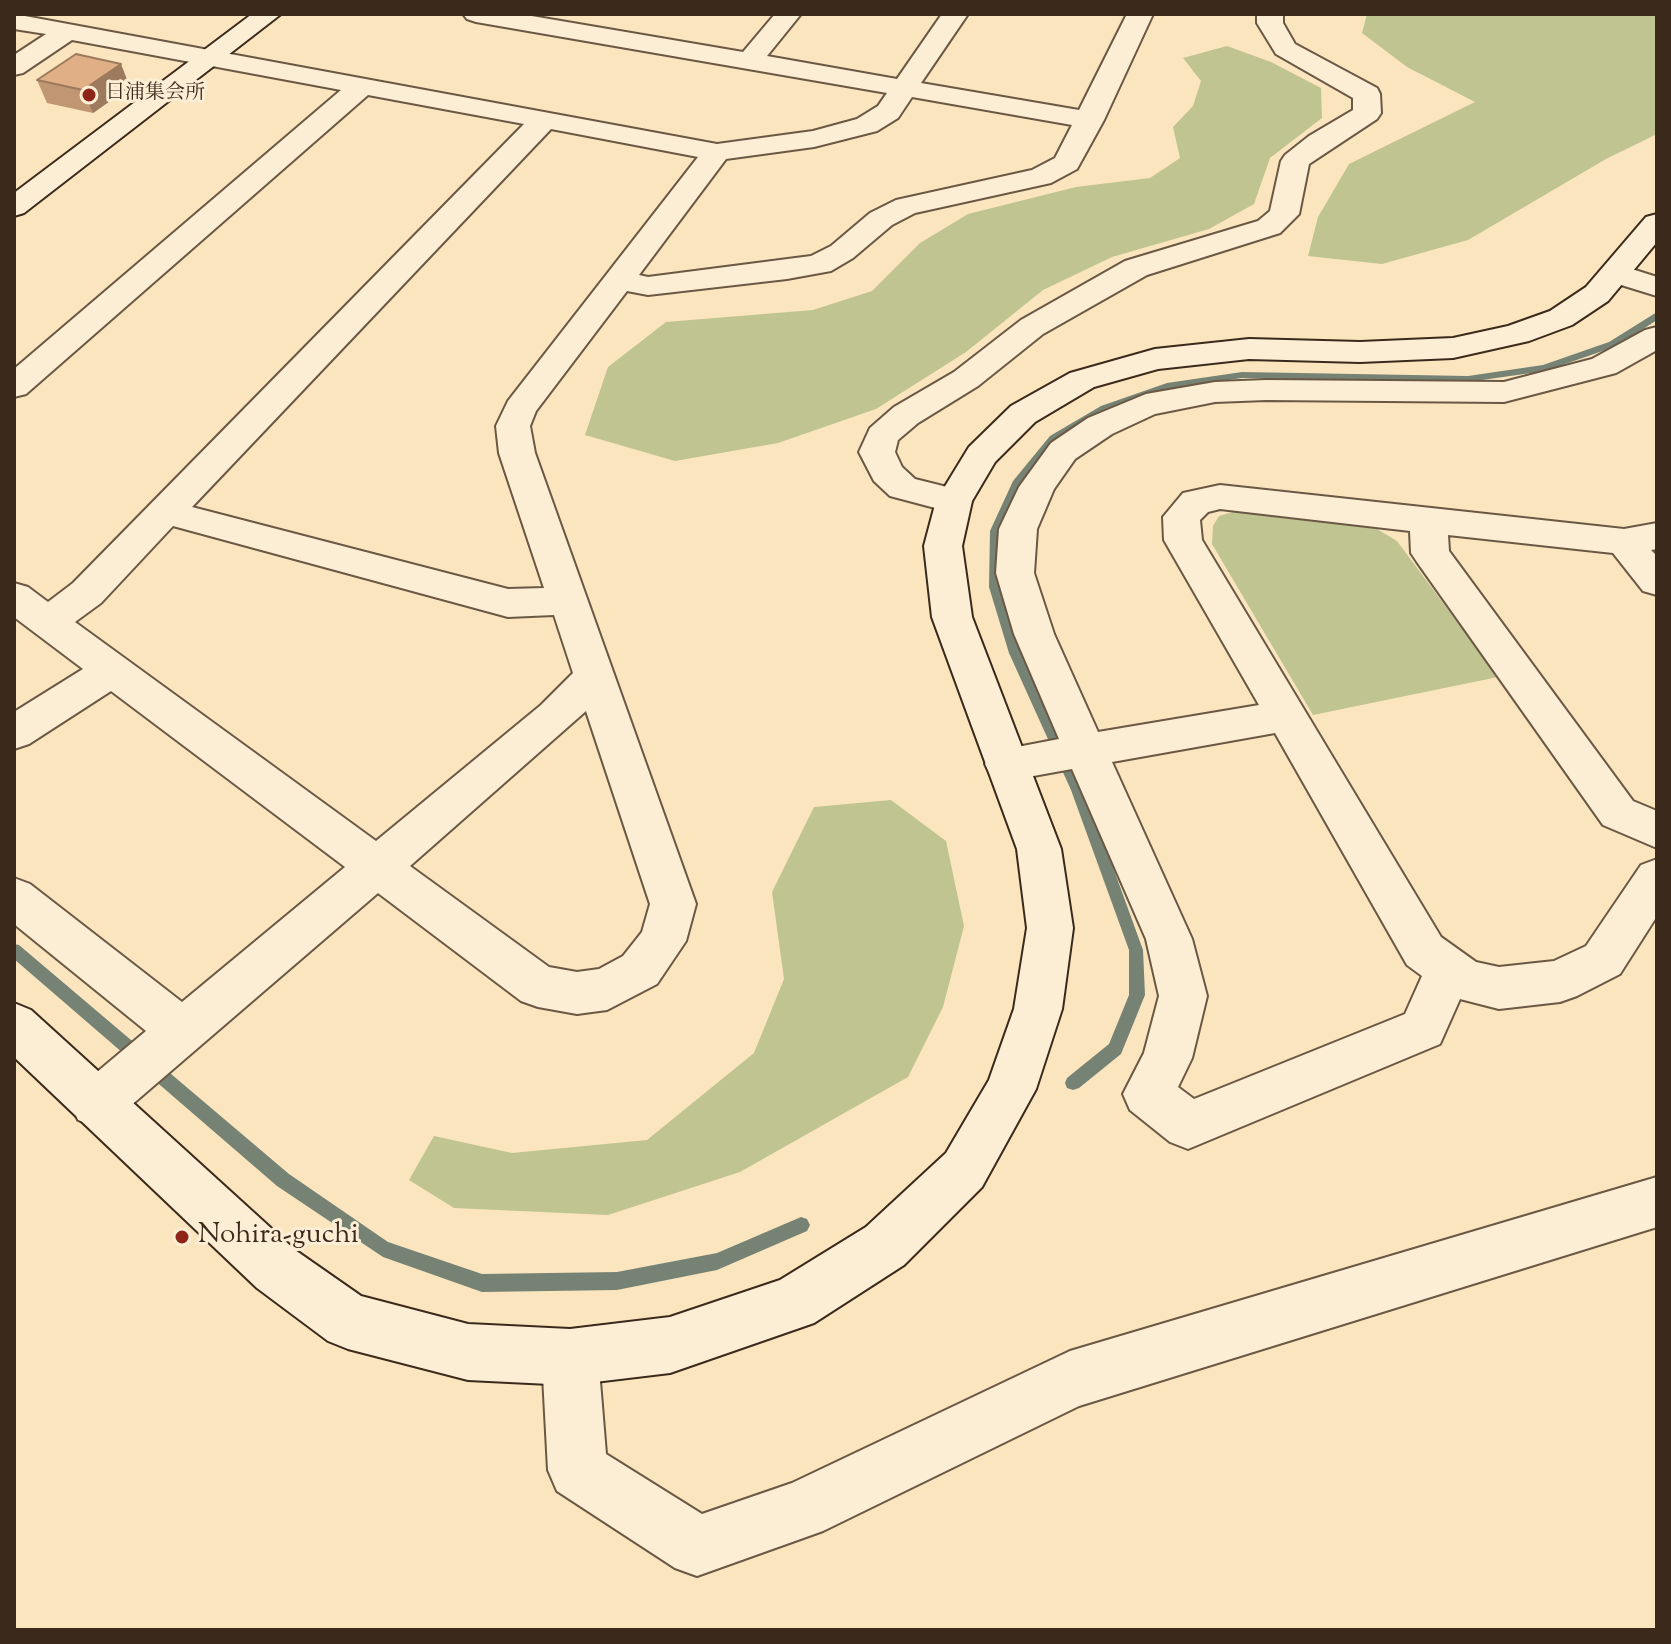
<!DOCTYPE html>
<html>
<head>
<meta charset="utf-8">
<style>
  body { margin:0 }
  #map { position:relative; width:1671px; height:1644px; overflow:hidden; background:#fae5bf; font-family:"Sorts Mill Goudy",serif }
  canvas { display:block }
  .frame { position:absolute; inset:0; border:16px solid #3b291b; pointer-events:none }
</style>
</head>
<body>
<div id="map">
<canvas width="1671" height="1644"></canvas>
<div class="frame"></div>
</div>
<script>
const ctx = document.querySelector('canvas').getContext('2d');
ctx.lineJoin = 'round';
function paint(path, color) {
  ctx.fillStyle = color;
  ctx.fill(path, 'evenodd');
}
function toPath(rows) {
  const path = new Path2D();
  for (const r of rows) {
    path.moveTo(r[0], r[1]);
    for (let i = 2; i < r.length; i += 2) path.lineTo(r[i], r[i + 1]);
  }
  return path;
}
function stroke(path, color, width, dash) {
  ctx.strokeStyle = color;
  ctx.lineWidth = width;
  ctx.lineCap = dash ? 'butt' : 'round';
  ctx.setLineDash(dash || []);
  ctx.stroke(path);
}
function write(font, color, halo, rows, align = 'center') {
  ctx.font = font + ' "Sorts Mill Goudy","Noto Serif JP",serif';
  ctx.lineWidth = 6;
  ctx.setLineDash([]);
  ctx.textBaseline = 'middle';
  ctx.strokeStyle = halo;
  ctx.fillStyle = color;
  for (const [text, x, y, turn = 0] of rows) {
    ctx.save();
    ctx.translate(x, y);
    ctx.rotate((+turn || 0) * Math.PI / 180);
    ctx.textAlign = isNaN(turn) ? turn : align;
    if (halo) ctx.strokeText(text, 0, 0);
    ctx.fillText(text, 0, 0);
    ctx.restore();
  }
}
const green = toPath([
  [1367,14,1657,14,1657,134,1606,159,1468,240,1382,264,1308,256,1318,217,1349,164,1475,102,1407,67,1362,33],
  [1227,46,1271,62,1321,88,1322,118,1270,158,1254,204,1209,229,1112,257,1043,290,966,352,876,409,778,443,675,461,585,435,608,367,666,322,813,310,872,291,920,243,968,214,1076,187,1150,178,1180,158,1173,127,1193,106,1201,81,1183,58],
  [1236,511,1377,529,1397,541,1498,677,1313,715,1212,544,1213,526,1219,516],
  [891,800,946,841,964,926,943,1007,908,1077,740,1172,608,1215,454,1208,409,1180,434,1136,512,1153,647,1140,754,1053,784,979,772,892,814,807]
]);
const stream = toPath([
  [1657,312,1657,320,1617,346,1545,371,1468,382,1242,378,1173,388,1109,410,1058,442,1022,485,1002,531,1001,587,1021,653,1085,790,1143,950,1145,995,1121,1054,1079,1088,1073,1090,1067,1088,1065,1083,1067,1078,1109,1044,1129,995,1129,950,1071,790,1009,653,989,587,990,531,1013,481,1050,436,1101,406,1167,383,1242,372,1468,376,1543,365,1609,342,1657,312],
  [14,944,19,945,289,1174,388,1242,482,1274,617,1272,717,1253,801,1217,807,1219,810,1225,807,1231,717,1270,617,1290,482,1292,383,1257,277,1186,14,959,14,944]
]);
const street = toPath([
  [14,14,717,144,813,131,857,119,878,106,887,93,476,22,467,19,463,14,520,14,743,52,775,14,801,14,767,56,897,79,942,14,968,14,921,83,1079,110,1127,14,1153,14,1104,120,1077,169,1051,183,915,213,892,225,853,258,831,271,787,279,648,295,627,291,536,411,530,426,535,453,696,904,686,941,657,984,607,1010,577,1014,538,1007,521,1001,378,893,114,1120,96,1127,78,1120,71,1104,78,1088,146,1031,14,924,14,878,30,884,182,1002,345,867,111,691,29,744,14,749,14,712,83,669,14,617,14,583,28,587,48,602,73,583,524,124,368,95,26,394,14,397,14,369,341,90,72,40,23,73,14,75,14,55,46,34,14,29,14,14],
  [912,97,1072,125,1055,158,1032,170,896,200,870,213,831,246,811,256,648,277,639,275,726,159,814,147,877,131,898,118,912,97],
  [551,129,698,157,508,401,496,426,499,453,544,588,508,589,192,507,551,129],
  [173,526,508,617,554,615,573,673,541,705,376,841,75,622,101,603,173,526],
  [586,711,650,904,642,932,623,956,599,969,577,972,549,967,410,866,586,711],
  [1257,14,1283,14,1283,23,1295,44,1377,88,1380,94,1381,113,1377,119,1309,164,1299,214,1280,233,1147,275,1043,334,978,386,918,423,898,440,895,452,902,467,915,479,967,492,972,501,967,510,954,513,890,496,874,481,859,452,870,428,894,407,954,372,1021,320,1125,261,1258,221,1270,211,1281,161,1285,155,1309,136,1353,110,1353,98,1276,54,1257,23,1257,14],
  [1616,264,1657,277,1657,296,1605,280,1600,273,1605,266,1616,264],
  [1657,327,1657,350,1616,373,1504,402,1266,400,1215,402,1155,414,1112,434,1075,459,1054,489,1037,529,1034,573,1054,634,1098,732,1259,705,1164,540,1163,517,1183,493,1220,485,1624,529,1657,523,1657,549,1651,550,1657,556,1657,595,1643,591,1613,553,1448,535,1449,551,1633,801,1657,811,1657,848,1603,825,1417,562,1411,553,1410,531,1220,509,1208,512,1200,520,1202,540,1441,937,1476,962,1499,967,1554,961,1586,946,1641,865,1657,859,1657,916,1620,974,1577,996,1560,1002,1499,1009,1460,999,1440,1044,1188,1149,1170,1142,1130,1110,1123,1094,1144,1053,1159,996,1146,939,1072,769,1006,781,991,776,985,764,991,752,1059,739,1014,634,996,573,999,529,1019,487,1051,443,1088,418,1146,394,1215,382,1266,380,1504,382,1592,359,1645,330,1657,327],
  [1275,733,1407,965,1422,976,1405,1014,1194,1099,1178,1087,1192,1058,1207,996,1192,939,1112,762,1275,733],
  [1657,1177,1657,1227,1079,1406,823,1531,697,1576,675,1568,557,1491,548,1470,542,1357,550,1337,570,1329,590,1337,598,1357,606,1454,702,1514,792,1483,1070,1351,1657,1177]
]);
const secondary = toPath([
  [252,14,281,14,24,213,14,216,14,193,252,14],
  [1657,214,1657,242,1608,301,1572,325,1529,341,1453,358,1360,362,1249,359,1158,369,1094,387,1035,422,995,462,972,501,962,546,972,617,1061,849,1073,928,1062,1009,1036,1089,982,1187,904,1265,814,1323,670,1373,570,1385,468,1380,348,1349,328,1341,257,1288,14,1057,14,1003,31,1010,295,1250,361,1296,468,1324,570,1329,670,1317,780,1280,866,1227,946,1153,989,1080,1014,1009,1027,928,1017,849,932,617,924,546,936,501,969,447,1011,406,1070,373,1155,349,1249,339,1360,342,1453,338,1508,326,1550,311,1586,287,1646,217,1657,214]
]);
const wall = toPath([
  [37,80,130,87,93,113,47,103]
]);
const shadedWall = toPath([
  [121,64,130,87,93,113,83,90]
]);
const building = toPath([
  [76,54,121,64,83,90,37,80,76,54]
]);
const markers = [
  [89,95,8,"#8f2418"],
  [182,1237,8,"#8f2418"]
];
const farPoinames = [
  ["日浦集会所",105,95]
];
const nearPoinames = [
  ["Nohira-guchi",198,1237]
];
paint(green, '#c0c490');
paint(stream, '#768374');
stroke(street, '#6b5844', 4);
stroke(secondary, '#3b291b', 4);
paint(street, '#fceed5');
paint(secondary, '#fceed5');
paint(wall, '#c19672');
paint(shadedWall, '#9d7a5d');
paint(building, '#e0af85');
stroke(building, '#9d7a5d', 2);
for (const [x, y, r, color] of markers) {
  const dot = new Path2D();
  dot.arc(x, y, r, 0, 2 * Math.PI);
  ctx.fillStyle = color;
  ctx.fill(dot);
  stroke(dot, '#fceed5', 3);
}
write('20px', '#3b291b', '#fceed5', farPoinames, 'left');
write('28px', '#3b291b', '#fceed5', nearPoinames, 'left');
</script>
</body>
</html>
